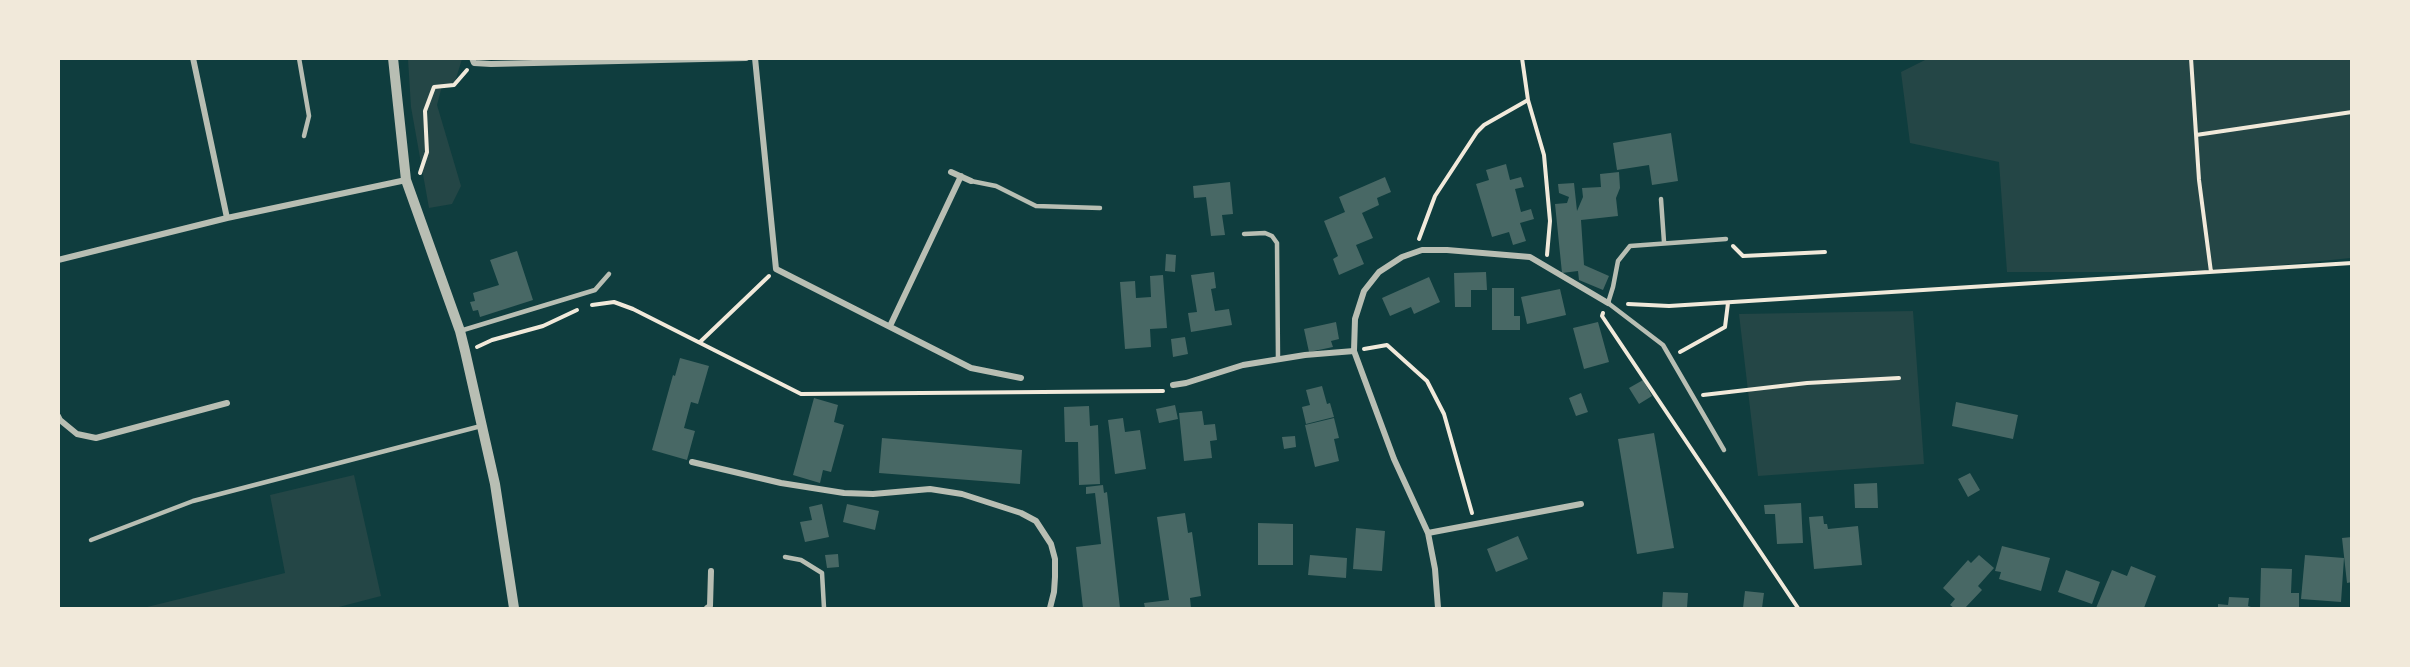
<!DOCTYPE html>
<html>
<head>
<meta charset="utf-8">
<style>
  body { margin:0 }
  #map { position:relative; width:2410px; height:667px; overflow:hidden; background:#0f3d3e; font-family:"Open Sans",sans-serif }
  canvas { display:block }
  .frame { position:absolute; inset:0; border:60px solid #f1e9da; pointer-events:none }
</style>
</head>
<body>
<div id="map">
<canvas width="2410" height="667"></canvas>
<div class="frame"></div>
</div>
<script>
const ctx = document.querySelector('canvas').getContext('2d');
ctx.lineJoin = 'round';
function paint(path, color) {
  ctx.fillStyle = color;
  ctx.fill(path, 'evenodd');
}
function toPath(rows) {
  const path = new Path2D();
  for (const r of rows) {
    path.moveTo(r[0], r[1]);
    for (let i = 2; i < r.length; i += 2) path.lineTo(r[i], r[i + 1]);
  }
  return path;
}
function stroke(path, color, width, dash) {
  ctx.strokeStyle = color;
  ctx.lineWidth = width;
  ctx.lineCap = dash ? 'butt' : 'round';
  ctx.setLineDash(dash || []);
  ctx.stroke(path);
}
const green = toPath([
  [1929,58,2351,59,2351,258,2211,272,2007,272,1999,162,1910,143,1901,72],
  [408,59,462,59,454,85,442,86,437,105,461,186,452,204,429,208,411,107],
  [1913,311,1924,464,1758,476,1739,314],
  [354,475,381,596,335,608,143,608,285,573,270,495]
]);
const building = toPath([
  [1671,133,1678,181,1652,185,1649,165,1617,170,1613,143],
  [1506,164,1510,180,1521,177,1524,187,1515,189,1521,212,1531,209,1534,219,1520,223,1526,241,1513,245,1509,232,1492,237,1476,184,1489,180,1486,170],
  [1619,172,1620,188,1616,198,1618,216,1581,220,1584,265,1609,276,1603,290,1579,280,1578,271,1562,273,1555,204,1567,203,1569,197,1559,193,1558,184,1574,183,1577,211,1583,197,1582,188,1601,187,1600,174],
  [1385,177,1391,192,1377,198,1379,205,1362,213,1373,238,1356,245,1364,264,1339,275,1333,259,1338,256,1324,221,1345,212,1339,197],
  [1230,182,1233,214,1222,215,1225,235,1211,236,1206,197,1194,198,1193,186],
  [517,251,533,300,480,317,478,310,473,311,470,302,475,301,473,293,499,285,490,260],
  [1166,254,1176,255,1175,272,1165,271],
  [1214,272,1216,288,1211,289,1215,311,1229,309,1232,325,1191,332,1188,313,1197,312,1191,275],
  [1486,272,1487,290,1471,290,1471,307,1455,307,1454,273],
  [1163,275,1167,328,1150,329,1151,347,1125,349,1120,282,1135,281,1136,298,1151,297,1150,276],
  [1429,277,1440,302,1414,314,1411,307,1390,316,1382,298],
  [1492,288,1514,288,1514,316,1520,316,1520,330,1492,330],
  [1560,289,1566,315,1527,324,1521,297],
  [1336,322,1339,339,1331,341,1333,347,1309,352,1304,329],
  [1598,322,1609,362,1584,369,1573,328],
  [1185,337,1188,354,1173,357,1171,339],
  [680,358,709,366,698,404,691,402,684,428,695,431,687,460,652,450,673,375,675,376],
  [1643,380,1652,396,1639,404,1629,388],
  [1322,386,1327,404,1330,403,1334,417,1306,424,1302,407,1310,405,1306,390],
  [1581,393,1588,412,1576,416,1569,398],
  [814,398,838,405,834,422,844,425,831,472,823,470,820,483,793,475],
  [1956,402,2018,415,2013,439,1952,426],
  [1175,405,1178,419,1159,423,1156,409],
  [1089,406,1090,426,1098,425,1100,484,1079,485,1078,442,1065,442,1064,407],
  [1202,411,1204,425,1215,424,1217,440,1210,441,1212,458,1184,461,1179,413],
  [1123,418,1125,432,1140,430,1146,469,1115,474,1108,420],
  [1334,418,1339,438,1334,439,1339,461,1315,467,1305,425],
  [1654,433,1674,548,1637,554,1618,439],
  [1295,436,1296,447,1284,449,1282,437],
  [882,438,1022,450,1020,484,879,473],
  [1970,473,1980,490,1968,497,1958,479],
  [1877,483,1878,508,1855,508,1854,484],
  [1103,485,1104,493,1107,492,1120,608,1083,608,1076,547,1101,544,1095,493,1086,494,1086,487],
  [1801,503,1803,543,1777,544,1775,514,1765,514,1764,505],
  [822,504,829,537,805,542,800,522,812,520,809,507],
  [847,504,879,511,875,530,843,522],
  [1185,513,1188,533,1192,532,1201,596,1190,598,1191,608,1145,608,1144,603,1169,600,1157,517],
  [1823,516,1824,524,1827,524,1828,529,1858,526,1862,565,1814,569,1809,517],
  [1258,523,1293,524,1293,565,1258,565],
  [1356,528,1385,531,1382,571,1353,569],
  [1518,536,1528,559,1496,572,1487,549],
  [2352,537,2352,582,2347,583,2342,538],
  [2002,546,2050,558,2041,591,1999,579,2001,572,1995,571],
  [838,554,839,567,827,568,825,555],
  [1310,555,1347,558,1346,578,1308,575],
  [1979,555,1994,568,1978,586,1982,590,1965,608,1954,608,1950,605,1955,599,1943,588,1968,560,1971,563],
  [2305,555,2344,558,2341,602,2301,599],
  [2131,566,2156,576,2144,608,2096,608,2112,570,2127,576],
  [2261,568,2292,569,2291,593,2299,593,2299,608,2260,608],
  [2066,570,2100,582,2092,604,2058,592],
  [1745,591,1764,593,1762,608,1743,608],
  [1663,592,1688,593,1687,608,1662,608],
  [2229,597,2249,598,2248,606,2254,608,2218,608,2218,604,2228,605]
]);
const path = toPath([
  [1522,58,1528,100,1544,155,1550,221,1547,255],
  [2191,58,2199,180,2211,272],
  [2196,135,2352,112],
  [420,173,427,152,425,111,434,87,454,85,467,70],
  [1419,239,1435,196,1477,132,1484,125,1528,100],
  [1733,246,1743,256,1825,252],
  [1628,304,1669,306,2352,263],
  [592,305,614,302,633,309,801,394,1163,391],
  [1603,313,1602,316,1798,608],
  [700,342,769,276],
  [477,347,492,340,543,326,577,310],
  [1364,349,1387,345,1427,381,1444,414,1472,513],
  [1680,352,1725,327,1728,303],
  [1703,395,1807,383,1899,378]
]);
const service = toPath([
  [299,58,309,116,304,136],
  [971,181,996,186,1036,206,1100,208],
  [1661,199,1664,242],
  [1244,234,1265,233,1272,236,1277,243,1278,359],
  [460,331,595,290,609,274],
  [1724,450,1663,345,1608,303,1613,287,1618,261,1630,246,1726,239],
  [91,540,193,501,481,426],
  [785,557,801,560,822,573,824,608]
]);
const minor = toPath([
  [193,58,227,218],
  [472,58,474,63,491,64,746,58],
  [755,58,776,269,971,368,1021,378],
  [951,172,971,181],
  [58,260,227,218,406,180],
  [890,326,961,176],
  [1173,385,1186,383,1243,365,1305,355,1354,351],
  [58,416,60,420,77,434,96,438,227,403],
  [692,462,781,483,844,493,873,494,930,489,962,494,1021,513,1036,521,1051,544,1055,559,1055,577,1054,592,1050,608],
  [1428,533,1581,504],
  [707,608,710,606,711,571],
  [1438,608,1435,569,1428,533,1394,459,1354,351,1355,319,1364,291,1379,272,1402,257,1422,250,1447,250,1530,257,1608,303]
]);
const tertiary = toPath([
  [393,58,406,180,460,331,465,351,495,484,514,608]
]);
paint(green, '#244646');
paint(building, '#486865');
stroke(path, '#f1e9da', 4);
stroke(service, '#b8beb3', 4.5);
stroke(minor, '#b8beb3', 6);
stroke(tertiary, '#b8beb3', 10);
</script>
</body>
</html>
